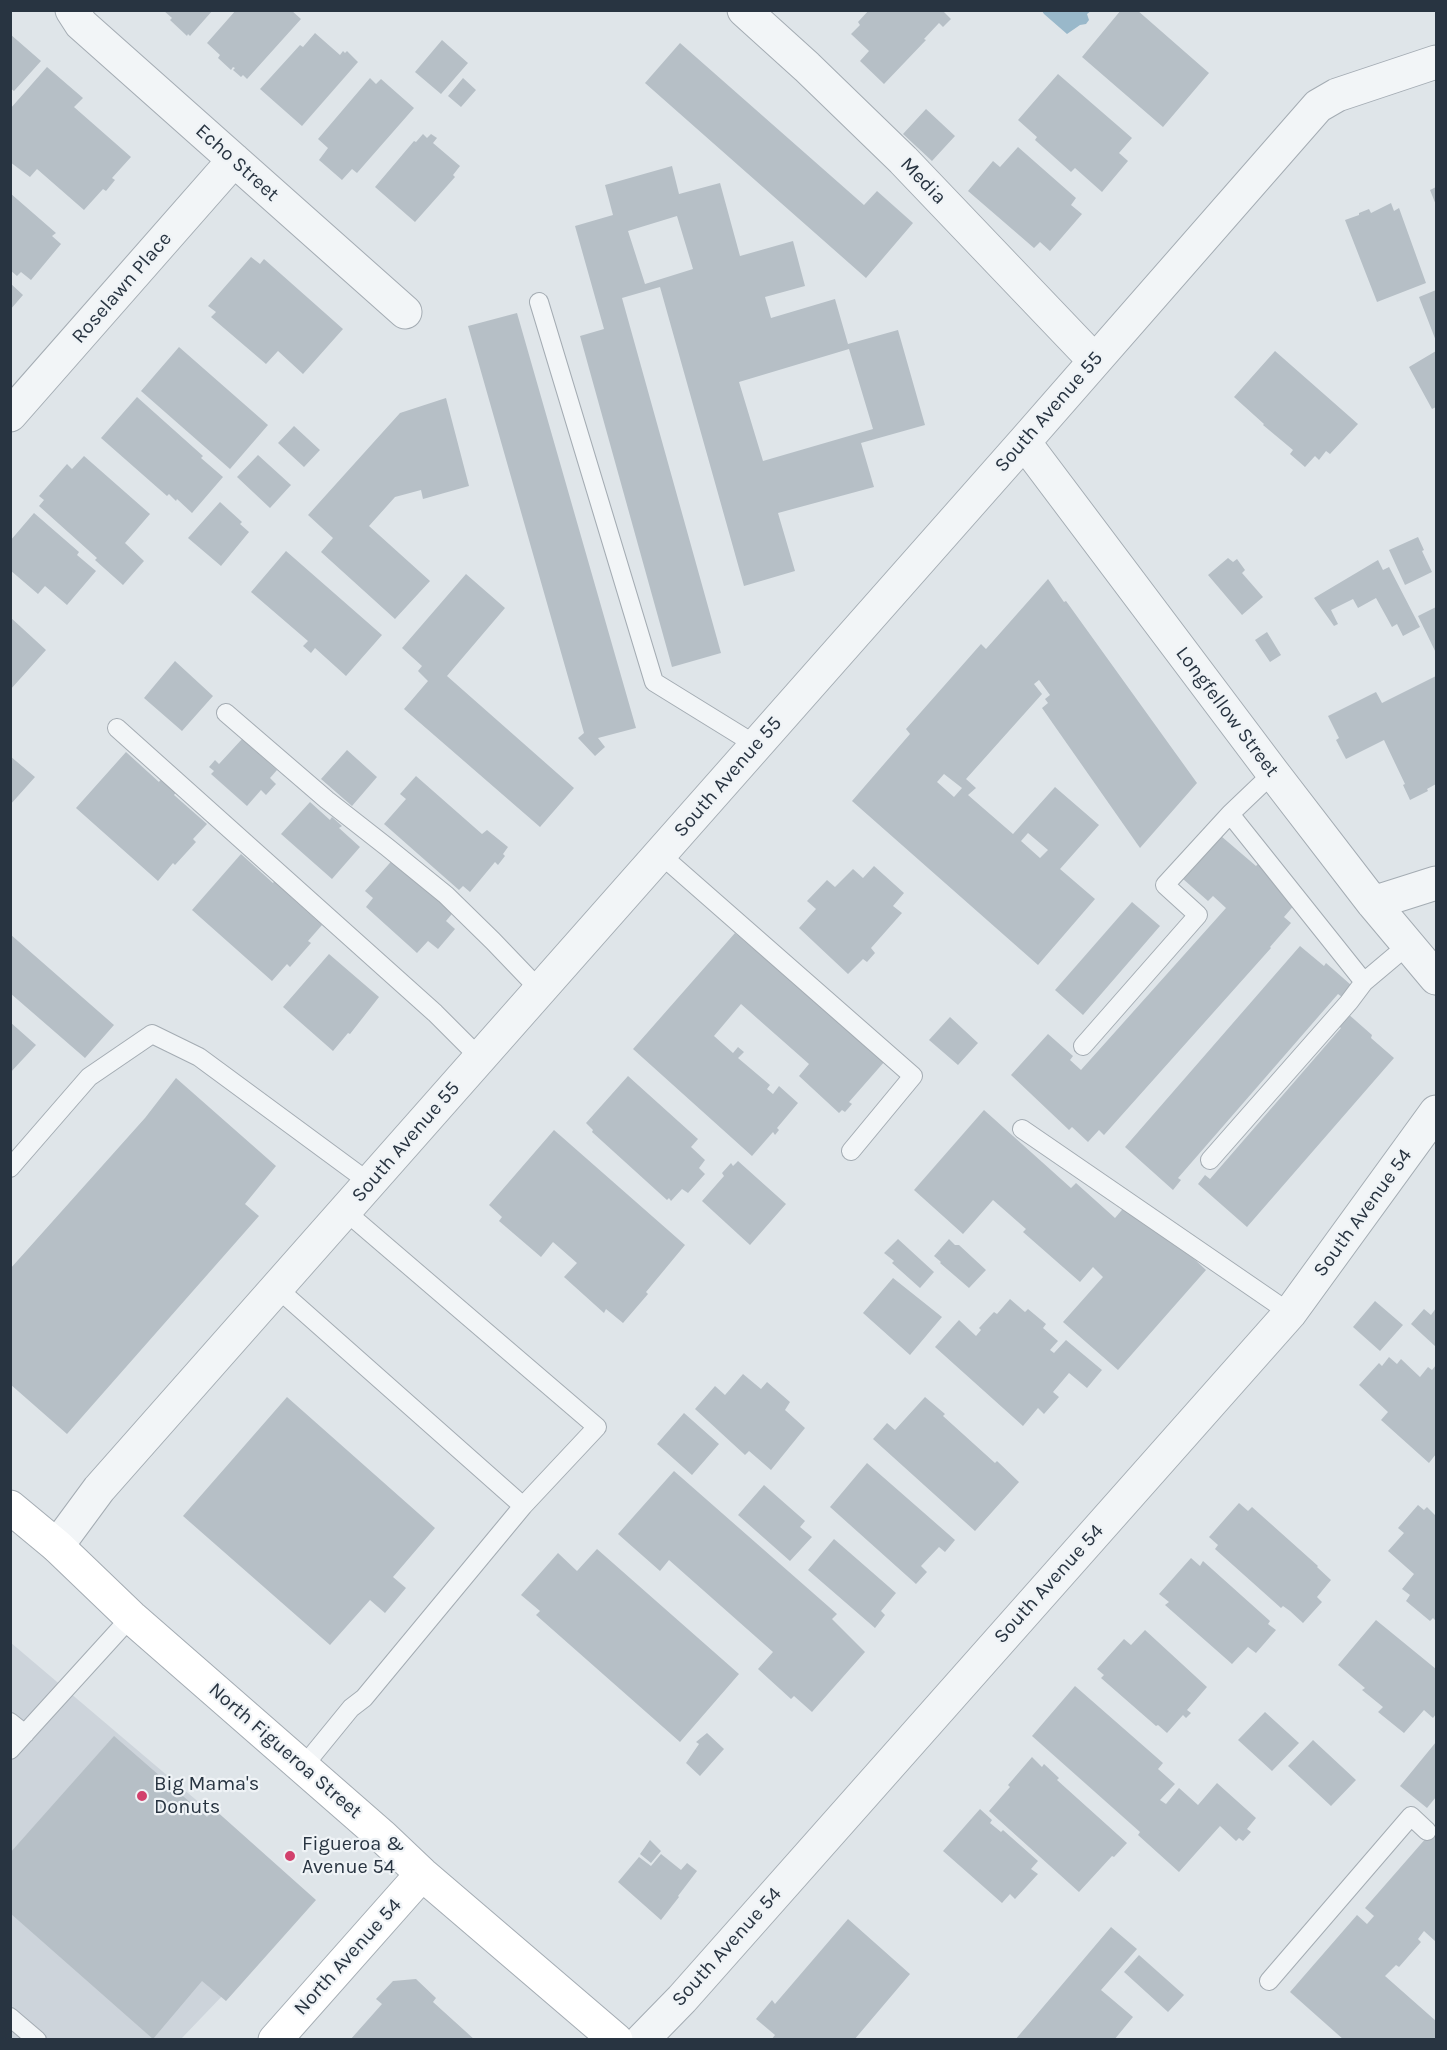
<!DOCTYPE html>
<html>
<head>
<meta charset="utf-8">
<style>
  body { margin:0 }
  #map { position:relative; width:1447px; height:2050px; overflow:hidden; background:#dfe5e9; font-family:Karla,sans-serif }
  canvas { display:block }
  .frame { position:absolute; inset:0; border:12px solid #283441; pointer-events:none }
</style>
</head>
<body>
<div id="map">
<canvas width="1447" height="2050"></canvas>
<div class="frame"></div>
</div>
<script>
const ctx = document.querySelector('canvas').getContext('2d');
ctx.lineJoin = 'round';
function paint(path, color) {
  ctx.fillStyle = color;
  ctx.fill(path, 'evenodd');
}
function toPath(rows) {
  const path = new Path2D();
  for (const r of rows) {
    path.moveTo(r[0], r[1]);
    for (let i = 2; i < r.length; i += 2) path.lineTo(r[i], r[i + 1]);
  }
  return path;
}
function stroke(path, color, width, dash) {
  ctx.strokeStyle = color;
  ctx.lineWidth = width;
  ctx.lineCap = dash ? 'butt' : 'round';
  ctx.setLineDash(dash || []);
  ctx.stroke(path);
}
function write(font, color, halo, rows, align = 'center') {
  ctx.font = font + ' Karla,sans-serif';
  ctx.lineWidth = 4.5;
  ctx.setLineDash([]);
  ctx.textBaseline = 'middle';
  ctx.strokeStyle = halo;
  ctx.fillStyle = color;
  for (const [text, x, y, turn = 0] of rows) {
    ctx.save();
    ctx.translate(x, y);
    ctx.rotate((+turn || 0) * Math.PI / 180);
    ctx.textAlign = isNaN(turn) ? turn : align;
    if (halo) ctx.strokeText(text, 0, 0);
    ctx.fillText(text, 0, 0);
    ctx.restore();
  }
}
const built = toPath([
  [10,1642,314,1900,181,2039,11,2039]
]);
const water = toPath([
  [1042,11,1091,11,1087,14,1089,20,1086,24,1080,25,1067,34,1044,14]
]);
const building = toPath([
  [163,10,213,10,190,36,188,34,187,36,170,20,172,18],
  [236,10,291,10,301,19,247,79,243,75,241,77,233,70,235,68,233,67,231,70,218,58,220,55,207,43],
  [869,10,942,10,951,19,943,27,939,23,924,39,926,40,884,84,860,61,869,51,851,34,860,25,858,22],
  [1121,10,1137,10,1209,73,1163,127,1082,57],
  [315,33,340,55,343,51,345,53,347,51,358,62,302,126,260,89,300,45,303,47],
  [10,34,41,61,14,91,10,88],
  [442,40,468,63,441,94,415,72],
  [680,43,864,205,877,191,913,223,866,278,645,83],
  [47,67,83,98,74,107,131,157,112,178,115,180,106,191,103,189,84,210,37,169,30,177,10,162,10,109],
  [1058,74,1132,138,1119,153,1128,161,1102,192,1075,168,1071,172,1035,140,1037,137,1018,120],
  [370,78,376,84,381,79,414,108,357,173,352,169,342,180,319,160,328,148,318,139],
  [463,78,476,90,461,107,448,96],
  [926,109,955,136,932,161,903,134],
  [423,134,427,138,431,134,437,138,433,143,460,166,453,175,455,177,415,222,375,187,414,141,416,142],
  [1018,147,1076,198,1071,205,1082,214,1050,251,1040,242,1034,248,968,191,993,161,1000,167],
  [672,166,679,194,720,183,740,256,793,241,805,286,765,297,771,318,835,299,848,344,898,330,925,425,861,443,874,487,778,513,795,571,744,586,660,287,622,298,721,653,672,667,580,336,604,329,575,226,613,215,605,185],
  [677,216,693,269,645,284,628,231],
  [849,349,873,429,763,461,739,382],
  [1436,187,1436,205,1430,190],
  [10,193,56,233,52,236,61,244,31,280,21,272,17,276,10,270],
  [1391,203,1394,211,1399,208,1426,283,1377,302,1345,220,1359,215,1359,213,1369,209,1371,213],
  [251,257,260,264,264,259,343,329,303,374,278,351,266,364,211,317,216,312,208,306],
  [10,283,23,295,10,310],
  [1436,290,1436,341,1419,297],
  [517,313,636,728,598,738,605,747,595,756,578,738,584,733,468,326],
  [179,347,268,425,230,469,141,391],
  [1275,351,1358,424,1330,454,1326,451,1319,460,1315,456,1305,467,1290,454,1293,450,1263,425,1264,424,1234,397],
  [1436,351,1436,407,1432,409,1409,367],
  [137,397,203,456,201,458,223,477,192,513,177,499,176,501,169,494,167,496,101,438],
  [446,398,469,486,423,499,421,490,395,497,369,526,430,581,395,619,321,552,333,538,308,515,400,413],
  [294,426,320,450,304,467,278,443],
  [258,455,291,485,270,508,237,477],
  [84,456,150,514,125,543,144,561,123,585,95,560,97,558,39,506,44,500,39,496,67,464,72,469],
  [220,502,242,522,240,524,249,532,221,566,188,538],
  [34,513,79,552,77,555,96,571,67,605,45,586,38,594,10,570,10,541],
  [1418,537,1424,550,1422,551,1432,572,1405,585,1389,550],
  [286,551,382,635,346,676,315,648,311,653,303,646,308,641,251,592],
  [1228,558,1233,562,1237,559,1245,570,1242,573,1263,597,1242,615,1208,575],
  [1378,560,1383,570,1389,567,1420,627,1403,636,1397,624,1392,627,1376,598,1358,608,1353,599,1331,610,1338,624,1334,626,1314,598],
  [466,574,505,608,447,676,574,788,540,827,404,709,428,681,418,671,422,666,402,648],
  [1048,579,1064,602,1066,601,1197,783,1140,848,1042,708,1048,703,1045,699,1050,695,1039,680,1034,684,1042,694,966,779,976,788,968,795,1013,834,1055,787,1099,825,1060,869,1095,899,1038,965,852,801,910,734,906,729,981,644,986,649],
  [944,774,962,788,954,797,937,782],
  [1028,833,1048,850,1040,858,1021,841],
  [1436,607,1436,653,1418,616],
  [10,617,46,650,10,690],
  [1267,632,1281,655,1270,662,1255,640],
  [175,661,213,696,182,731,144,698],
  [1436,676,1436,784,1427,789,1428,791,1410,800,1403,785,1405,784,1384,740,1346,759,1336,740,1339,738,1328,716,1376,692,1382,703],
  [242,739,277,770,270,778,276,784,266,795,261,790,247,806,211,774,214,771,209,767,215,760,219,764],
  [347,750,377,777,352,806,321,779],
  [126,752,159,782,162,777,177,791,174,795,207,824,193,839,196,842,175,865,173,863,158,881,76,808],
  [10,756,35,777,10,805],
  [416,776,482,834,487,830,508,847,503,854,505,856,498,865,495,862,470,892,463,886,459,890,384,824,406,799,400,794],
  [310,802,330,820,332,817,342,826,339,828,360,847,332,879,281,834],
  [1221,836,1256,866,1258,864,1284,887,1296,903,1284,917,1291,923,1270,947,1271,948,1104,1135,1099,1130,1088,1142,1072,1127,1069,1130,1011,1075,1048,1034,1073,1056,1070,1060,1081,1070,1226,908,1213,896,1208,901,1183,879],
  [241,854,273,883,277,878,293,893,291,897,322,925,308,941,311,943,290,967,287,964,272,981,192,910],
  [396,856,456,909,446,921,455,929,438,949,428,941,417,953,366,907,373,898,365,891],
  [874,866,904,893,893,906,902,913,871,948,875,953,867,962,863,959,848,974,799,928,816,909,807,901,827,880,835,887,853,869,863,878],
  [1132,902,1160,926,1083,1015,1055,990],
  [735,933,885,1061,849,1102,852,1104,845,1112,842,1110,839,1113,799,1076,809,1064,741,1004,714,1036,733,1053,738,1047,744,1052,738,1058,770,1085,767,1089,773,1094,779,1086,798,1103,777,1128,779,1130,775,1135,773,1132,752,1156,633,1049],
  [10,934,114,1025,85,1058,10,993],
  [1300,946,1324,966,1326,963,1351,985,1342,997,1338,994,1178,1178,1181,1180,1173,1190,1125,1147],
  [329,954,379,997,350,1034,348,1033,333,1051,283,1007],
  [1347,1013,1372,1035,1371,1038,1394,1058,1247,1227,1198,1184,1205,1175,1210,1179,1341,1028,1337,1025],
  [950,1017,978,1043,958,1065,929,1040],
  [10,1022,36,1045,10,1073],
  [628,1076,698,1139,691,1147,705,1160,699,1168,705,1174,688,1193,682,1189,671,1201,669,1198,667,1200,592,1132,593,1130,586,1123],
  [176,1078,276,1166,245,1204,259,1216,67,1434,10,1384,10,1269,145,1118],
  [984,1110,1071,1188,1076,1183,1115,1218,1127,1204,1163,1230,1206,1270,1118,1370,1063,1322,1103,1277,1093,1267,1080,1282,1023,1232,1026,1229,993,1200,963,1234,914,1190],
  [554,1130,685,1245,646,1292,648,1294,623,1323,606,1309,604,1313,564,1277,577,1263,553,1242,541,1257,499,1221,502,1217,489,1205],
  [738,1161,786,1204,750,1245,702,1201,724,1176,722,1173,731,1163,733,1166],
  [898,1239,934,1272,920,1288,892,1263,894,1261,884,1253],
  [949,1239,955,1245,959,1245,986,1270,969,1288,940,1263,941,1262,934,1256],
  [893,1278,942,1317,910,1355,863,1313],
  [1010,1299,1025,1312,1028,1309,1046,1324,1043,1328,1058,1341,1050,1350,1054,1353,1066,1340,1102,1370,1087,1388,1069,1373,1053,1392,1059,1397,1044,1414,1038,1408,1023,1426,935,1347,959,1320,976,1336,981,1330,979,1328,994,1312,997,1314],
  [1375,1301,1403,1325,1380,1351,1353,1327],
  [1436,1308,1436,1347,1411,1324,1424,1309,1431,1315],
  [1389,1357,1397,1364,1401,1359,1420,1377,1428,1367,1432,1370,1436,1365,1436,1454,1429,1463,1381,1420,1388,1412,1359,1385,1379,1363,1382,1366],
  [743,1374,761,1389,767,1382,790,1402,785,1410,805,1428,771,1470,749,1451,745,1455,695,1409,715,1386,725,1395],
  [287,1397,435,1528,393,1577,406,1588,385,1613,370,1600,330,1645,183,1516],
  [925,1397,945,1414,943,1416,995,1463,997,1461,1019,1482,975,1531,873,1439,887,1423,895,1430],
  [684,1413,719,1444,692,1475,657,1444],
  [867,1463,955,1540,945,1552,939,1547,921,1566,927,1572,916,1584,830,1507],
  [674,1471,837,1614,832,1619,865,1652,812,1712,794,1696,791,1699,758,1669,773,1652,669,1560,660,1571,618,1534],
  [764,1485,805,1521,800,1527,812,1537,790,1561,738,1515],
  [1239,1503,1248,1511,1252,1507,1318,1566,1317,1567,1331,1580,1317,1597,1322,1602,1303,1623,1290,1611,1283,1606,1281,1608,1215,1549,1218,1545,1209,1537],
  [1418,1505,1424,1510,1427,1507,1436,1516,1436,1621,1433,1618,1430,1621,1406,1601,1410,1595,1402,1589,1414,1574,1388,1551,1404,1533,1398,1528],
  [834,1539,896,1593,881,1611,885,1615,875,1628,808,1570],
  [597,1549,739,1674,680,1742,536,1615,540,1611,521,1595,558,1553,577,1571],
  [1191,1558,1200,1566,1203,1561,1270,1621,1268,1624,1276,1630,1256,1653,1248,1647,1232,1664,1165,1605,1169,1602,1159,1594],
  [1376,1620,1436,1669,1436,1714,1433,1718,1424,1710,1404,1733,1378,1712,1383,1707,1362,1690,1365,1688,1338,1665],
  [1145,1630,1207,1687,1187,1710,1191,1713,1186,1718,1183,1715,1167,1733,1158,1725,1156,1726,1101,1678,1104,1675,1097,1669,1124,1639,1131,1645],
  [1075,1686,1163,1763,1158,1769,1175,1784,1160,1800,1166,1804,1179,1788,1198,1805,1217,1783,1256,1818,1247,1829,1251,1832,1243,1841,1239,1838,1236,1841,1220,1826,1179,1872,1138,1835,1140,1832,1032,1736],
  [1265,1712,1299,1743,1272,1771,1238,1740],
  [707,1733,724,1749,700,1776,686,1763,699,1744,696,1742],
  [114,1736,207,1817,214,1809,316,1900,226,2001,202,1981,153,2039,10,1913,10,1853],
  [1313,1740,1356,1780,1331,1806,1288,1766],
  [1436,1742,1436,1797,1427,1808,1400,1786],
  [1032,1757,1042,1767,1044,1764,1059,1778,1057,1780,1127,1843,1114,1857,1112,1856,1079,1892,989,1811,1010,1787,1008,1785],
  [980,1809,992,1820,990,1823,1001,1832,1003,1830,1038,1861,1031,1869,1038,1874,1015,1899,1010,1894,1002,1903,943,1851],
  [1434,1829,1436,1831,1436,1942,1424,1931,1418,1939,1421,1942,1399,1967,1396,1965,1385,1976,1436,2021,1436,2040,1344,2040,1290,1992,1357,1915,1367,1924,1374,1916,1365,1908],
  [650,1840,661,1851,651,1863,640,1854],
  [661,1854,681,1870,687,1863,697,1871,678,1896,679,1897,661,1920,618,1882,639,1857,651,1866],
  [848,1919,910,1974,854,2040,771,2040,775,2035,756,2019,772,2000,775,2004],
  [1111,1927,1137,1949,1101,1990,1133,2017,1114,2040,1015,2040],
  [1139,1955,1184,1995,1168,2012,1124,1972],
  [416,1979,436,1998,433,2002,475,2040,350,2040,382,2004,376,1999,393,1981]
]);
const lane = toPath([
  [539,302,654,682,756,745],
  [226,713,327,800,387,847,446,895,493,941,540,990],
  [117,728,435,1013,480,1058],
  [1273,773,1230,814,1364,982],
  [660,854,913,1076,851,1151],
  [1083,1046,1198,915,1165,885,1230,814],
  [1022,1129,1290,1313],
  [1210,1160,1349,1002,1364,982,1408,945],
  [10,1168,89,1077,152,1034,199,1057,370,1183],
  [277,1288,523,1506],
  [10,1722,25,1734],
  [10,1750,131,1617],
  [302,1768,351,1708,364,1698,523,1506,597,1427,345,1211],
  [1269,1981,1411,1816,1427,1831],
  [10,2017,37,2040]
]);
const street = toPath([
  [72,10,81,24,405,312],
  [744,10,807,67,903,160,1094,360],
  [10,415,234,160],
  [1024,442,1273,773,1373,903,1436,978],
  [1373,903,1436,883],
  [57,1546,99,1489,1024,442,1318,106,1337,95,1436,62],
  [642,2040,682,1999,1290,1313,1436,1112]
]);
const secondary = toPath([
  [10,1507,57,1546,131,1617,383,1837,422,1874,616,2040],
  [275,2040,422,1874]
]);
const markers = [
  [142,1796,6,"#d2406c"],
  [290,1856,6,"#d2406c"]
];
const streetNames = [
  ["Echo Street",237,163,42],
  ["Media",923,181,46],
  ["Roselawn Place",122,288,-49],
  ["South Avenue 55",1049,412,-49],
  ["Longfellow Street",1227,712,53],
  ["South Avenue 55",728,777,-49],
  ["South Avenue 55",406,1142,-49],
  ["South Avenue 54",1363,1213,-54],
  ["South Avenue 54",1049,1584,-48],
  ["North Figueroa Street",285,1751,41],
  ["South Avenue 54",727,1947,-48],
  ["North Avenue 54",348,1957,-48]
];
const poiNames = [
  ["Big Mama's",154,1784],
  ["Donuts",154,1807],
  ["Figueroa &",302,1844],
  ["Avenue 54",302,1867]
];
paint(built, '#cdd4db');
paint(water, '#99b8ca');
paint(building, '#b6bfc6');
stroke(lane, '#a4acb3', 20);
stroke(street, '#a4acb3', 35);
stroke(secondary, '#a4acb3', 35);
stroke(lane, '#f2f5f7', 18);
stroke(street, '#f2f5f7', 33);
stroke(secondary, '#fff', 33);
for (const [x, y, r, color] of markers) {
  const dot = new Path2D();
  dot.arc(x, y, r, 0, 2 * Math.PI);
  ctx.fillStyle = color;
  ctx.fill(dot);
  stroke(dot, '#eff3f6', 2);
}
write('20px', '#283441', '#eff3f6', streetNames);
write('20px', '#283441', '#eff3f6', poiNames, 'left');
</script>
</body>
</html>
